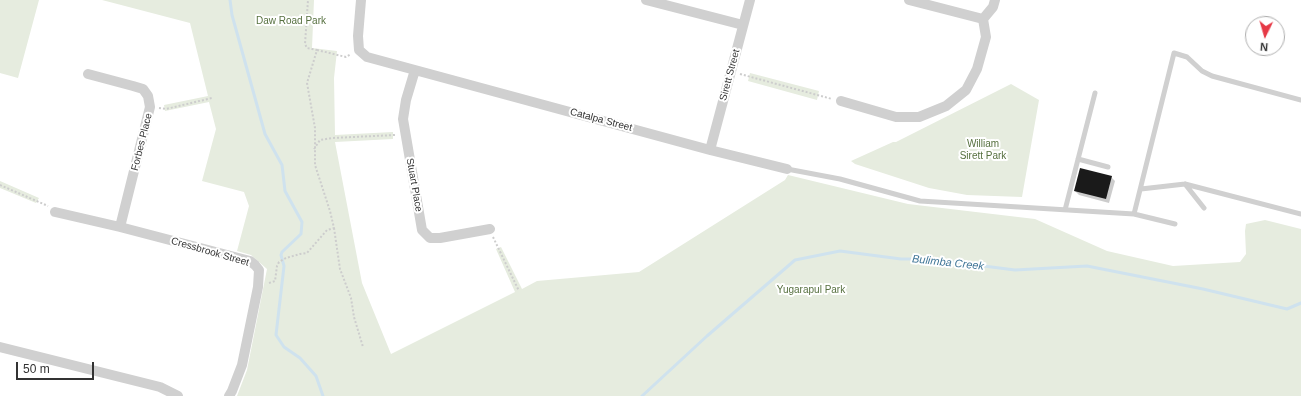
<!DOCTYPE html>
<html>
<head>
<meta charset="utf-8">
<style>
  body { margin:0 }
  #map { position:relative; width:1301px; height:396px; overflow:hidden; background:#fff; font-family:Arial,sans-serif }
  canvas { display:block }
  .north { position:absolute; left:1245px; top:16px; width:40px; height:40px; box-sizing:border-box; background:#fff; border:1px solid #adadad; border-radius:50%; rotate:185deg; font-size:11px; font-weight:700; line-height:16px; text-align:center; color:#333 }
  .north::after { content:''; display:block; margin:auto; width:14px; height:18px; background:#e63946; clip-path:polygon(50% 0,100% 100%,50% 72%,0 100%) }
  .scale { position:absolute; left:16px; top:362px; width:78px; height:18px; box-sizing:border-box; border:2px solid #333; border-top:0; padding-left:5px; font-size:12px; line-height:14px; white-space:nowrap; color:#333; -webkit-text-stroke:3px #fff; paint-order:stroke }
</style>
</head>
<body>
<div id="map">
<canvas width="1301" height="396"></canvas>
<div class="north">N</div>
<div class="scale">50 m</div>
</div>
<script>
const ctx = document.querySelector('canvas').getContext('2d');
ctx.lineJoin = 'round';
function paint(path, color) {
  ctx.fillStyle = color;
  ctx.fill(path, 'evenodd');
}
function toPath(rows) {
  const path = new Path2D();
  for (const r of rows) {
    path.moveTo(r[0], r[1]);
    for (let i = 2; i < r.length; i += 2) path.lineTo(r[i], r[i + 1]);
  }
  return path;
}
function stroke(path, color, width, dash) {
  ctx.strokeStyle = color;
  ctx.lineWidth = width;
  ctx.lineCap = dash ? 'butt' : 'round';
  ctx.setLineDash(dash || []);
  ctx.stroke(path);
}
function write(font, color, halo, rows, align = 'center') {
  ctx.font = font + ' Arial,sans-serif';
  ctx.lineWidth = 4;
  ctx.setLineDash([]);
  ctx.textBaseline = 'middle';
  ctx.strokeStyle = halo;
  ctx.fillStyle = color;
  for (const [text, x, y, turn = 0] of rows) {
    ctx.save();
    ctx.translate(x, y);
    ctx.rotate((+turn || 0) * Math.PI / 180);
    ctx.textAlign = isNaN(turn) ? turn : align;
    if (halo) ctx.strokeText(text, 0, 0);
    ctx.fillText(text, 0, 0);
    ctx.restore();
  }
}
const green = toPath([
  [0,0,39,0,18,78,0,73],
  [102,0,314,0,312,48,337,51,334,78,335,135,393,132,393,139,335,142,362,283,391,354,515,292,496,249,501,247,522,289,537,281,639,272,785,180,788,175,908,204,1035,219,1107,251,1173,266,1240,262,1246,254,1245,231,1246,224,1265,220,1301,229,1301,396,237,396,247,370,267,269,251,255,237,251,249,206,244,192,202,181,216,129,209,102,165,111,164,105,208,96,190,23],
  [750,73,819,91,817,100,748,81],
  [1011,84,1039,100,1022,197,967,195,929,188,855,164,851,161,893,142,896,142],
  [0,181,39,198,36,203,0,188]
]);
const shadow = toPath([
  [1111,177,1115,181,1109,203,1079,195,1075,191]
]);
const stream = toPath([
  [230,0,232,15,265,134,282,165,285,191,302,222,301,234,282,252,281,255,284,266,276,335,284,347,300,358,316,376,323,396],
  [642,396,707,336,795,260,840,251,901,259,929,259,1015,270,1087,266,1203,289,1287,309,1301,303]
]);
const building = toPath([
  [1080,168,1112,176,1106,199,1074,191]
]);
const path = toPath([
  [317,50,346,57,351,54],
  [740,74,832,99],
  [159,108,166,109,212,98],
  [314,149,320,140,332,138,395,135],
  [0,185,48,206],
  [334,228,340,269,351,298,354,317,363,347],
  [493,237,519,291],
  [269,283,275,281,277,266,279,262,286,258,300,254,307,253,327,230,334,228,330,211,315,165,315,128,307,83,317,50,307,48,305,44,308,0]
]);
const service = toPath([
  [1078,159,1108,167],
  [787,169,840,179,920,201,1134,214,1175,224],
  [1185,184,1204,208],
  [1141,189,1185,184,1301,214],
  [1065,210,1095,93],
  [1134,214,1174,53,1187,57,1202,71,1212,76,1301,100]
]);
const minor = toPath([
  [361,0,358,36,359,50,367,57,710,150,787,169],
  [646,0,743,25],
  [909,0,983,19],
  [415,70,406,100,403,119,422,230,430,238,440,238,490,229],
  [88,74,133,86,143,89,148,96,150,107,120,227],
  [841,101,896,117,919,117,946,106,966,90,977,69,986,37,983,19,993,7,995,0],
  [710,150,750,0],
  [55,212,120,227,250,261,255,265,259,270,258,287,242,365,232,391,229,396],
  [0,347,160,387,178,396]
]);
const parkNames = [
  ["Daw Road Park",291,21],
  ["William",983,144],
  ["Sirett Park",983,156],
  ["Yugarapul Park",811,290]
];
const streetNames = [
  ["Sirett Street",730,75,-75],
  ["Catalpa Street",601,120,15],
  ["Forbes Place",142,142,-76],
  ["Stuart Place",414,185,80],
  ["Cressbrook Street",210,252,16]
];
const waterNames = [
  ["Bulimba Creek",948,263,6]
];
paint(green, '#e6ecdf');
paint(shadow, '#0003');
stroke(stream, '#cfe2ee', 3);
paint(building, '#1a1a1a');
stroke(path, '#cdcdcd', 2, [2, 2]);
stroke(service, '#d0d0d0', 5);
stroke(minor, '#d0d0d0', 10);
write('10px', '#56703f', '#fff', parkNames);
write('10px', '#333', '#fff', streetNames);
write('italic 11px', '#3f7597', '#fff', waterNames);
</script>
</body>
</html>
